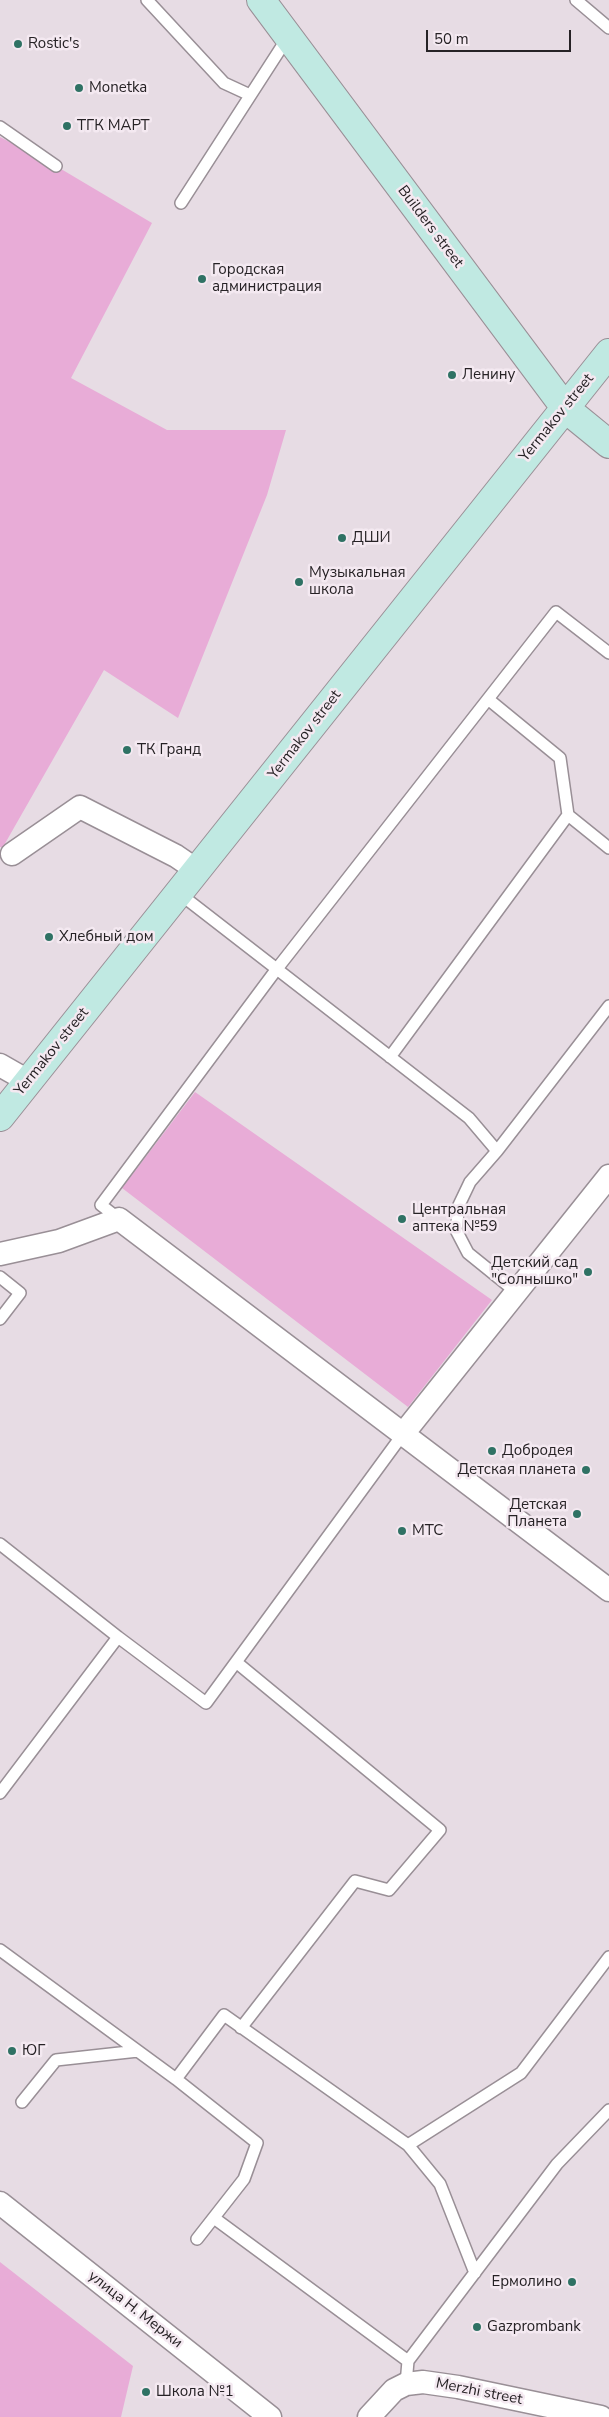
<!DOCTYPE html>
<html>
<head>
<meta charset="utf-8">
<style>
  body { margin:0 }
  #map { position:relative; width:609px; height:2417px; overflow:hidden; background:#e7dce4; font-family:"Nunito Sans",sans-serif }
  canvas { display:block }
  .scale { position:absolute; left:426px; top:30px; width:145px; height:22px; box-sizing:border-box; border:2px solid #262225; border-top:0; padding-left:6px; font-size:15px; line-height:18px; white-space:nowrap; color:#262225; -webkit-text-stroke:4px #f4e9f1; paint-order:stroke }
</style>
</head>
<body>
<div id="map">
<canvas width="609" height="2417"></canvas>
<div class="scale">50 m</div>
</div>
<script>
const ctx = document.querySelector('canvas').getContext('2d');
ctx.lineJoin = 'round';
function paint(path, color) {
  ctx.fillStyle = color;
  ctx.fill(path, 'evenodd');
}
function toPath(rows) {
  const path = new Path2D();
  for (const r of rows) {
    path.moveTo(r[0], r[1]);
    for (let i = 2; i < r.length; i += 2) path.lineTo(r[i], r[i + 1]);
  }
  return path;
}
function stroke(path, color, width, dash) {
  ctx.strokeStyle = color;
  ctx.lineWidth = width;
  ctx.lineCap = dash ? 'butt' : 'round';
  ctx.setLineDash(dash || []);
  ctx.stroke(path);
}
function write(font, color, halo, rows, align = 'center') {
  ctx.font = font + ' "Nunito Sans",sans-serif';
  ctx.lineWidth = 5;
  ctx.setLineDash([]);
  ctx.textBaseline = 'middle';
  ctx.strokeStyle = halo;
  ctx.fillStyle = color;
  for (const [text, x, y, turn = 0] of rows) {
    ctx.save();
    ctx.translate(x, y);
    ctx.rotate((+turn || 0) * Math.PI / 180);
    ctx.textAlign = isNaN(turn) ? turn : align;
    if (halo) ctx.strokeText(text, 0, 0);
    ctx.fillText(text, 0, 0);
    ctx.restore();
  }
}
const green = toPath([
  [0,137,56,166,152,223,71,378,167,430,286,430,267,495,178,718,104,670,3,847,0,847],
  [195,1092,492,1300,408,1407,122,1188],
  [0,2262,133,2366,121,2417,0,2417]
]);
const lane = toPath([
  [147,0,224,83,250,95],
  [576,0,609,28],
  [0,127,56,166],
  [181,203,288,37],
  [488,699,560,758,568,815],
  [180,894,469,1118,497,1151,470,1182,459,1205,456,1230,468,1253,515,1291],
  [390,1057,568,815,609,848],
  [497,1151,609,1006],
  [119,1219,101,1205,276,970,556,612,609,653],
  [0,1277,20,1293,0,1319],
  [0,1544,118,1637,0,1793],
  [118,1637,206,1703,403,1434],
  [236,1662,440,1830,389,1890,355,1881,241,2028],
  [0,1950,176,2079,224,2015,408,2145,440,2184,475,2273],
  [176,2079,257,2143,244,2179,197,2239],
  [22,2102,56,2060,138,2051],
  [408,2145,521,2073,609,1957],
  [214,2218,408,2361],
  [406,2384,408,2361,557,2164,609,2110]
]);
const street = toPath([
  [12,854,80,807,176,856,198,871],
  [0,1065,28,1081],
  [0,1254,59,1241,119,1219,609,1590],
  [403,1434,609,1176],
  [0,2203,270,2417],
  [369,2417,394,2390,406,2384,423,2382,458,2387,601,2417]
]);
const secondary = toPath([
  [261,0,566,409,609,444],
  [0,1117,609,353]
]);
const markers = [
  [18,44,5,"#2f7264"],
  [79,88,5,"#2f7264"],
  [67,126,5,"#2f7264"],
  [202,279,5,"#2f7264"],
  [452,375,5,"#2f7264"],
  [342,538,5,"#2f7264"],
  [299,582,5,"#2f7264"],
  [127,750,5,"#2f7264"],
  [49,937,5,"#2f7264"],
  [402,1219,5,"#2f7264"],
  [588,1272,5,"#2f7264"],
  [492,1451,5,"#2f7264"],
  [586,1470,5,"#2f7264"],
  [577,1514,5,"#2f7264"],
  [402,1531,5,"#2f7264"],
  [12,2051,5,"#2f7264"],
  [572,2282,5,"#2f7264"],
  [477,2327,5,"#2f7264"],
  [146,2392,5,"#2f7264"]
];
const poiNames = [
  ["Rostic's",28,44],
  ["Monetka",89,88],
  ["ТГК МАРТ",77,126],
  ["Городская",212,270],
  ["администрация",212,287],
  ["Ленину",462,375],
  ["ДШИ",352,538],
  ["Музыкальная",309,573],
  ["школа",309,590],
  ["ТК Гранд",137,750],
  ["Хлебный дом",59,937],
  ["Центральная",412,1210],
  ["аптека №59",412,1227],
  ["Детский сад",578,1263,"right"],
  ["\"Солнышко\"",578,1280,"right"],
  ["Добродея",502,1451],
  ["Детская планета",576,1470,"right"],
  ["Детская",567,1505,"right"],
  ["Планета",567,1522,"right"],
  ["МТС",412,1531],
  ["ЮГ",22,2051],
  ["Ермолино",562,2282,"right"],
  ["Gazprombank",487,2327],
  ["Школа №1",156,2392]
];
const streetNames = [
  ["Builders street",430,227,53],
  ["Yermakov street",557,418,-51],
  ["Yermakov street",305,735,-52],
  ["Yermakov street",52,1052,-51],
  ["улица Н. Мержи",135,2310,38],
  ["Merzhi street",479,2392,11]
];
paint(green, '#e8acd7');
stroke(lane, '#998f96', 14);
stroke(street, '#998f96', 25);
stroke(secondary, '#998f96', 30);
stroke(lane, '#fff', 11);
stroke(street, '#fff', 22);
stroke(secondary, '#c0e9e2', 28);
for (const [x, y, r, color] of markers) {
  const dot = new Path2D();
  dot.arc(x, y, r, 0, 2 * Math.PI);
  ctx.fillStyle = color;
  ctx.fill(dot);
  stroke(dot, '#f4e9f1', 2);
}
write('15px', '#262225', '#f4e9f1', poiNames, 'left');
write('15px', '#262225', '#f4e9f1', streetNames);
</script>
</body>
</html>
